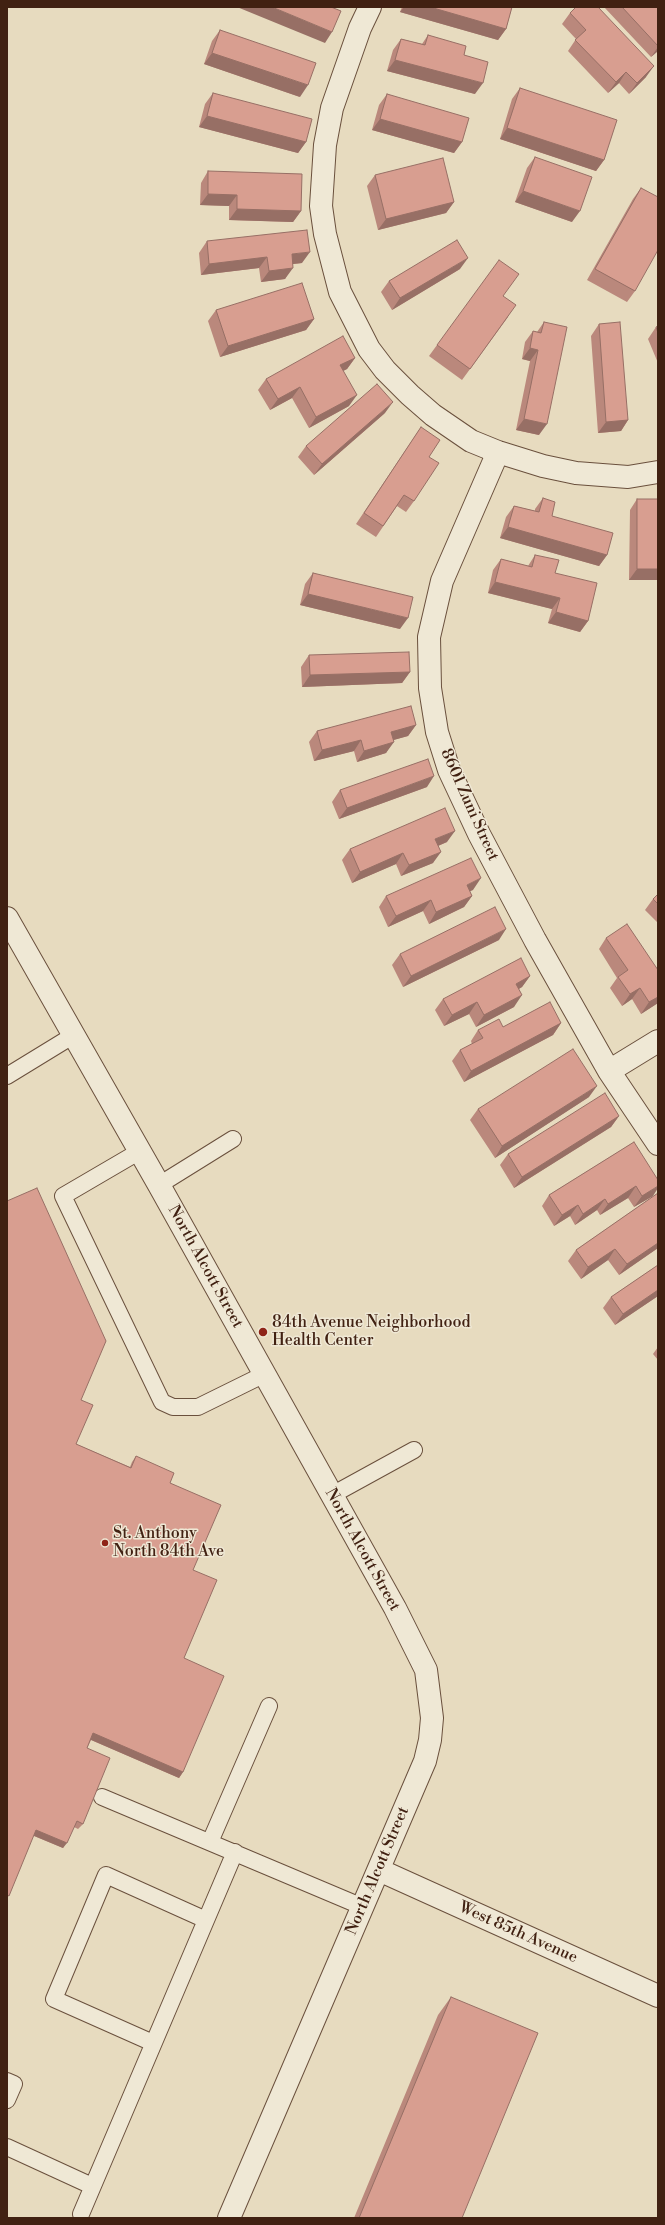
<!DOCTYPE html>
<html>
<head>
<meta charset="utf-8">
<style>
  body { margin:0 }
  #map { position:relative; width:665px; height:2225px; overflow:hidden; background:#e7dbbf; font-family:"Libre Bodoni",serif }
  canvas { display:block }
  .frame { position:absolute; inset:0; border:8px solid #412112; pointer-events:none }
</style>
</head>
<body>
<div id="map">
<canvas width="665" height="2225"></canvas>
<div class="frame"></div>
</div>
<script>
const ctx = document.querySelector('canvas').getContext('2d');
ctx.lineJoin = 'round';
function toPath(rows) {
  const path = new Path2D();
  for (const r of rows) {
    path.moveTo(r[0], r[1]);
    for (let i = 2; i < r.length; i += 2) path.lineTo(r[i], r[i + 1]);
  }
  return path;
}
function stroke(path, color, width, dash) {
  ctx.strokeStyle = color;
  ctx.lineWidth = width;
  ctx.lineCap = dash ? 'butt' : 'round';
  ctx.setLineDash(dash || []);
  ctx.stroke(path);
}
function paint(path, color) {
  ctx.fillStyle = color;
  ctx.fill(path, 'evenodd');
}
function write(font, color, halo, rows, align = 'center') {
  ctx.font = font + ' "Libre Bodoni",serif';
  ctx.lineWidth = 3;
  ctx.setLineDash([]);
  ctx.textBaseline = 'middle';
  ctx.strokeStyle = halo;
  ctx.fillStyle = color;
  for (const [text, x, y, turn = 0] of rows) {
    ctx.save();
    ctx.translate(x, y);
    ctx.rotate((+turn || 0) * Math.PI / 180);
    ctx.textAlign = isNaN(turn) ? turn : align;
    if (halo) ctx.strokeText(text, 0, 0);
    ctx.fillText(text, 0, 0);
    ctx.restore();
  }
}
const lane = toPath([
  [7,1076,74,1035],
  [140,1151,63,1196,162,1402,173,1407,198,1407,265,1374],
  [159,1185,233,1139],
  [332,1495,414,1450],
  [102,1797,363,1907],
  [210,1842,269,1706],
  [153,2043,54,1999,106,1875,206,1920],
  [7,2081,14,2084,7,2100],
  [7,2147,92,2186],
  [81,2214,235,1852]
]);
const street = toPath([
  [370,7,360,28,332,108,325,145,321,206,325,234,340,292,369,349,385,370,410,395,433,415,471,441,498,452,543,466,576,473,628,477,658,472],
  [498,452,442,581,429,637,430,688,437,732,449,770,479,834,535,940,609,1071,658,1144],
  [7,918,159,1185,395,1608,426,1670,432,1718,430,1740,425,1761,229,2218],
  [609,1071,658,1041],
  [379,1870,658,1996]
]);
const wall = toPath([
  [402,7,512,7,506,29,498,40,400,12],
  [604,7,658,7,658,51,651,57],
  [570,13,646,77,629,94,619,83,608,93,568,51,576,39,562,24],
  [220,30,300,97,204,64,212,41],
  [428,35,464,55,475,94,387,71,393,50,401,39,422,44],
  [520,88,604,160,596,171,500,139,512,99],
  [213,93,306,142,298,153,199,127,205,104],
  [387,94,462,142,454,153,372,130,379,105],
  [535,157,572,222,515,202,527,168],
  [208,171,301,211,293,222,229,220,229,206,200,205,201,183],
  [375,175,454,202,446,213,378,230,367,186],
  [641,188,635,291,627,302,587,280,633,199],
  [207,241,302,263,293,264,285,279,261,282,259,268,201,275,199,253],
  [460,269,392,310,381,292,389,281],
  [503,296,508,317,462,380,429,356,437,345],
  [216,310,314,319,306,330,220,357,208,321],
  [544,322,539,435,516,430,530,361,522,359,525,342,533,331,537,332],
  [599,324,628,420,621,431,598,433,591,336],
  [658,326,658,363,648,339,656,327],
  [355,358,347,369,343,371,349,406,309,428,292,398,270,410,258,390,266,379],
  [385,413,314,475,298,457,306,446],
  [421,427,429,457,414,501,406,512,397,506,376,537,356,524],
  [543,498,552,516,607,555,599,566,500,538,506,517,514,506,535,511,535,509],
  [637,499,658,499,658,580,629,580,630,510],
  [535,555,555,573,588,621,580,632,548,623,552,609,488,593,493,570,501,559,528,566],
  [313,573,400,629,300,605,305,584],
  [309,655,410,672,402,683,302,687,301,667],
  [416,725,408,736,393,740,386,753,357,762,354,751,314,761,309,742,317,731],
  [427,787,339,819,332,802,340,790],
  [447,842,438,846,433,863,401,876,396,864,352,883,342,860,350,849],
  [473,890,469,891,472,896,464,907,429,924,423,911,388,927,379,907,386,896],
  [658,894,658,923,645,910,653,899],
  [606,938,658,970,658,1003,641,1014,632,999,622,1006,610,988,617,978,599,949],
  [499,940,403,987,392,965,400,954],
  [530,976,522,987,519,989,514,1007,476,1027,469,1014,444,1026,435,1010,443,999],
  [561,1023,553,1035,464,1082,452,1061,460,1050,472,1044,471,1041,478,1030,503,1027],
  [589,1097,495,1158,470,1120,478,1109],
  [619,1116,611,1127,514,1188,500,1165,508,1154],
  [634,1142,653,1196,634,1207,628,1198,600,1215,597,1210,575,1225,570,1216,554,1226,542,1206,549,1195],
  [658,1193,658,1248,619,1275,608,1260,581,1279,568,1261,576,1250],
  [658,1265,658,1296,615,1325,603,1308,611,1297],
  [658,1347,658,1360,653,1354],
  [81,1400,76,1444,130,1467,132,1462,136,1456,170,1483,193,1570,184,1658,183,1772,179,1778,91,1740,87,1748,83,1824,78,1829,74,1827,63,1848,34,1836],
  [451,1997,462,2218,354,2218,438,2015]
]);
const shadedWall = toPath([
  [237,7,272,7,332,32,325,43],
  [404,7,430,7,506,29,498,40,400,12],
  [658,47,658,51,651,57],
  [212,53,308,85,300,97,204,64],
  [395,60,483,83,475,94,387,71],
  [654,66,646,77,629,94,637,83],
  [626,72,619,83,608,93,616,82],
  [207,116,306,142,298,153,199,127],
  [380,119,462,142,454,153,372,130],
  [507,128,604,160,596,171,500,139],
  [523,191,580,211,572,222,515,202],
  [208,194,237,195,229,206,200,205],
  [454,202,446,213,378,230,386,219],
  [237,209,301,211,293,222,229,220],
  [310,252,302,263,284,265,292,254],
  [267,257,259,268,201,275,209,264],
  [468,258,460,269,392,310,400,298],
  [293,268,285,279,261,282,269,271],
  [314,319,306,330,220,357,228,346],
  [530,348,538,350,530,361,522,359],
  [355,358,347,369,333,376,340,365],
  [300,387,292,398,270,410,278,399],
  [357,395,349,406,309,428,316,417],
  [393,402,385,413,314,475,322,464],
  [524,419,547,424,539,435,516,430],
  [628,420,621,431,598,433,606,422],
  [508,527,607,555,599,566,500,538],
  [637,569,658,569,658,580,629,580],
  [495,582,560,598,552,609,488,593],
  [308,594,408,618,400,629,300,605],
  [556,612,588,621,580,632,548,623],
  [410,672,402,683,302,687,310,675],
  [416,725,408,736,383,743,391,732],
  [361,740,354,751,314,761,322,750],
  [394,742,386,753,357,762,364,751],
  [434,776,427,787,339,819,347,808],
  [455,831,447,842,428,850,435,839],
  [441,852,433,863,401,876,409,865],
  [403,853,396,864,352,883,360,872],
  [481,878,473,890,459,896,467,885],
  [472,896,464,907,429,924,436,912],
  [431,900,423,911,388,927,396,916],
  [506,929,499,940,403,987,411,976],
  [530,976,522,987,508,995,516,984],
  [640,988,632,999,622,1006,630,994],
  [522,995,514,1007,476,1027,484,1015],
  [658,997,658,1003,641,1014,649,1002],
  [477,1002,469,1014,444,1026,452,1015],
  [561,1023,553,1035,464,1082,471,1071],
  [597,1086,589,1097,495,1158,502,1146],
  [619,1116,611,1127,514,1188,522,1177],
  [636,1186,628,1198,600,1215,608,1204],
  [658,1186,658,1188,653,1196,634,1207,642,1196],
  [605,1199,597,1210,575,1225,583,1214],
  [578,1205,570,1216,554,1226,562,1215],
  [658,1243,658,1248,619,1275,627,1264],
  [615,1249,608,1260,581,1279,588,1267],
  [658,1290,658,1296,615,1325,623,1314],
  [93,1733,183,1772,179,1778,89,1739],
  [36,1830,67,1843,63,1848,32,1835]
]);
const building = toPath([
  [272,7,331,7,341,11,332,32,272,7],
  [430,7,512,7,506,29,430,7],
  [576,7,598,7,654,66,637,83,626,72,616,82,575,40,586,30,570,13,576,7],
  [622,7,658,7,658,46,622,7],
  [220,30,316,63,308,85,212,53,220,30],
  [428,35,466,46,464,55,488,62,483,83,395,60,401,39,425,45,428,35],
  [520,88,617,120,604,160,507,128,520,88],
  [213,93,312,119,306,142,207,116,213,93],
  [387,94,469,118,462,142,380,119,387,94],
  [535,157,592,177,580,211,523,191,535,157],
  [443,158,454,202,386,219,375,175,443,158],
  [208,171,302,174,301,211,237,209,237,195,208,194,208,171],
  [641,188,658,197,658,250,635,291,595,269,641,188],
  [307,230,310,252,292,254,293,268,269,271,267,257,209,264,207,241,307,230],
  [457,240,468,258,400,298,389,281,457,240],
  [499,260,519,274,503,296,516,305,470,369,437,345,499,260],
  [302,283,314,319,228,346,216,310,302,283],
  [544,322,567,327,547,424,524,419,538,350,530,348,533,331,541,333,544,322],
  [620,322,628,420,606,422,599,324,620,322],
  [658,326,658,333,656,327,658,326],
  [343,336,355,358,340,365,357,395,316,417,300,387,278,399,266,379,343,336],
  [377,384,393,402,322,464,306,446,377,384],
  [421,427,440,440,429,457,439,463,414,501,404,495,383,526,364,513,421,427],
  [543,498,555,502,552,516,613,533,607,555,508,527,514,506,539,512,543,498],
  [637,499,658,499,658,569,637,569,637,499],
  [535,555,559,560,555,573,597,583,588,621,556,612,560,598,495,582,501,559,532,567,535,555],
  [313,573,413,597,408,618,308,594,313,573],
  [409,652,410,672,310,675,309,655,409,652],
  [411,706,416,725,391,732,394,742,364,751,361,740,322,750,317,731,411,706],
  [428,759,434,776,347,808,340,790,428,759],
  [445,808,455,831,435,839,441,852,409,865,403,853,360,872,350,849,445,808],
  [471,858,481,878,467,885,472,896,436,912,431,900,396,916,386,896,471,858],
  [658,894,658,904,653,899,658,894],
  [495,907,506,929,411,976,400,954,495,907],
  [627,924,658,970,658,997,649,1002,640,988,630,994,618,977,628,970,606,938,627,924],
  [521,958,530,976,516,984,522,995,484,1015,477,1002,452,1015,443,999,521,958],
  [550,1002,561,1023,471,1071,460,1050,483,1038,478,1030,499,1019,503,1027,550,1002],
  [573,1049,597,1086,502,1146,478,1109,573,1049],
  [605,1093,619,1116,522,1177,508,1154,605,1093],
  [634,1142,658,1180,658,1186,642,1196,636,1186,608,1204,605,1199,583,1214,578,1205,562,1215,549,1195,634,1142],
  [37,1188,106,1341,81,1400,93,1405,76,1444,131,1468,136,1456,174,1473,170,1483,221,1505,193,1570,217,1580,184,1658,224,1676,183,1772,93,1733,87,1748,110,1758,83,1824,77,1821,67,1843,36,1830,9,1896,7,1895,7,1201,37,1188],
  [658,1193,658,1243,627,1264,615,1249,588,1267,576,1250,658,1193],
  [658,1265,658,1290,623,1314,611,1297,658,1265],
  [451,1997,538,2033,462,2218,359,2218,451,1997]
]);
const markers = [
  [263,1332,5,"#8f2418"],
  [105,1543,4,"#8f2418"]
];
const streetNames = [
  ["8601 Zuni Street",469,805,66],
  ["North Alcott Street",205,1267,61],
  ["North Alcott Street",362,1550,61],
  ["North Alcott Street",378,1871,-67],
  ["West 85th Avenue",518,1933,24]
];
const poiNames = [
  ["84th Avenue Neighborhood",272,1323],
  ["Health Center",272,1341],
  ["St. Anthony",113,1534],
  ["North 84th Ave",113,1552]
];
stroke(lane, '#6a503d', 18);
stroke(street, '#6a503d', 24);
stroke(lane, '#efe8d5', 16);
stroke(street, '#efe8d5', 22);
paint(wall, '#ba887c');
paint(shadedWall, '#976f65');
paint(building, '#d89e90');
stroke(building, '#976f65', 1);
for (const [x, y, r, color] of markers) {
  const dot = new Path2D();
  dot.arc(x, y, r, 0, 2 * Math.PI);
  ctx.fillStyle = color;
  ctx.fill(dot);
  stroke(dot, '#efe8d5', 1.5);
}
write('16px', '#412112', '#efe8d5', streetNames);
write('16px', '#412112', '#efe8d5', poiNames, 'left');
</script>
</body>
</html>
